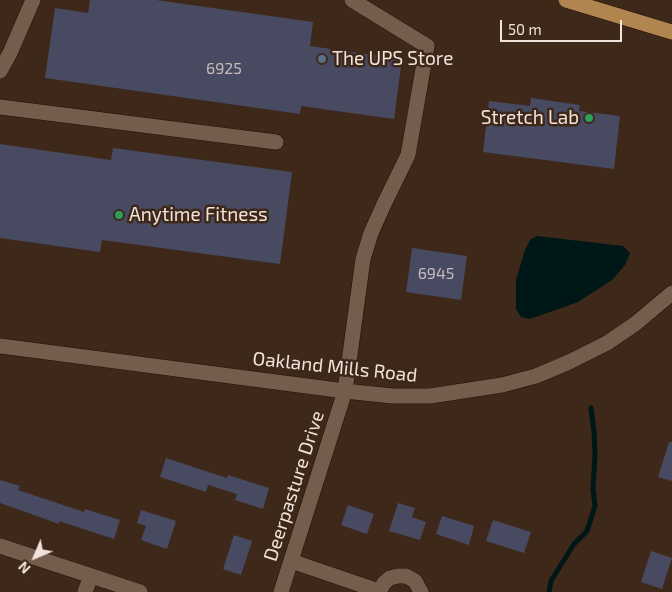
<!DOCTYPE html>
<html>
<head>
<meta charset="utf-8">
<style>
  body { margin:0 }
  #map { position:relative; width:672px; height:592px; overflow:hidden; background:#3d281a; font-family:"Exo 2",sans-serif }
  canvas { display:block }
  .north { position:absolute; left:10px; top:532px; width:50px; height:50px; -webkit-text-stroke:4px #3d281a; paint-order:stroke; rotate:225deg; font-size:14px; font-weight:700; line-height:20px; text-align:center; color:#f1e3da }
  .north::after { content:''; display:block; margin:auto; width:18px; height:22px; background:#f1e3da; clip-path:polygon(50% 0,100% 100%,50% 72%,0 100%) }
  .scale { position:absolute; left:500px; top:20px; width:122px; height:22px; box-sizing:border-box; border:2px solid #f1e3da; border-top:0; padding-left:6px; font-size:15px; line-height:18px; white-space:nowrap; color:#f1e3da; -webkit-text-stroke:4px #3d281a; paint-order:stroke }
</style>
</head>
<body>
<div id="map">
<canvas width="672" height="592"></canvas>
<div class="north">N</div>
<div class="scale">50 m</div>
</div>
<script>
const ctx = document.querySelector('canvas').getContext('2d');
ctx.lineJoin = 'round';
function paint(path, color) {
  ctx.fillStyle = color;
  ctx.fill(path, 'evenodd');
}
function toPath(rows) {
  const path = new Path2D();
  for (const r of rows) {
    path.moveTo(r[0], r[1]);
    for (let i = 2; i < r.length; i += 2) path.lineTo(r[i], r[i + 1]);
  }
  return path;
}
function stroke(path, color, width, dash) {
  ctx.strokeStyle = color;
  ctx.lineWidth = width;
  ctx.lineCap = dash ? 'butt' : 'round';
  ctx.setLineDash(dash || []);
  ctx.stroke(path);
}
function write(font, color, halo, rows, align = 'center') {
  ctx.font = font + ' "Exo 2",sans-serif';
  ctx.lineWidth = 5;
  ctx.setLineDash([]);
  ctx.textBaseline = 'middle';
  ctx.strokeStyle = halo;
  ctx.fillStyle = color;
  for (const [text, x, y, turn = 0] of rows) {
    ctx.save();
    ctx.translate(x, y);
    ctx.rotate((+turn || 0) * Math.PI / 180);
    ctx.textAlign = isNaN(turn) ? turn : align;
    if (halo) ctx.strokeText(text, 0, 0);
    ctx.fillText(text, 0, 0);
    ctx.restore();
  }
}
const water = toPath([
  [537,236,623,246,630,253,625,265,612,280,578,302,530,319,521,317,516,309,516,280,525,250,530,240]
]);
const stream = toPath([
  [549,592,551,581,574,544,587,531,595,506,593,489,595,455,594,432,591,408]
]);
const building = toPath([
  [90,0,156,0,313,22,310,46,402,59,394,119,301,106,300,114,45,78,55,8,88,13],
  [531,98,580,105,579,111,620,116,614,169,483,152,489,101,530,106],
  [0,144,111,160,113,148,292,172,280,264,102,240,100,252,0,238],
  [412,248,467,256,461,300,406,292],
  [669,442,672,442,672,481,658,477],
  [166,458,227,478,228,475,269,488,263,509,235,500,237,494,208,485,206,492,160,477],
  [0,480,20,486,18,490,84,512,85,509,120,520,114,539,59,521,59,524,0,503],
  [398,503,415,508,412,517,426,522,420,540,389,531],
  [348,505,374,514,367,534,341,525],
  [141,510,176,521,167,549,141,540,146,526,137,523],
  [442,516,474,526,469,545,436,534],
  [493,520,531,532,524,553,486,541],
  [234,535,252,541,241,575,223,569],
  [651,551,672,558,662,589,641,582]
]);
const minor = toPath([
  [0,71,10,53,33,0],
  [0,107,276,142],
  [0,346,345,391,392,396,430,396,502,385,536,376,569,362,607,343,635,324,672,293],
  [0,546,140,592],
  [291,561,379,591],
  [85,592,91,576],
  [281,592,345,391,363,259,371,233,384,204,408,155,427,46,352,0],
  [379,592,384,583,390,578,398,576,406,576,415,581,421,592]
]);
const major = toPath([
  [566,0,672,32]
]);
const markers = [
  [322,59,5,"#5c6f8a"],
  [589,118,5,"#2e9e5b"],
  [119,215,5,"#2e9e5b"]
];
const numberNames = [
  ["6925",224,69],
  ["6945",436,274]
];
const poiNames = [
  ["The UPS Store",332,59],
  ["Stretch Lab",579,118,"right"],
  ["Anytime Fitness",129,215]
];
const streetNames = [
  ["Oakland Mills Road",335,367,6],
  ["Deerpasture Drive",294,486,-72]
];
paint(water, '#001718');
stroke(stream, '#001718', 5);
paint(building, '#484a61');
stroke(minor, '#231004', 16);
stroke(major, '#231004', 16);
stroke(minor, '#755d4e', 15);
stroke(major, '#b1854f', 15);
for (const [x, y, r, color] of markers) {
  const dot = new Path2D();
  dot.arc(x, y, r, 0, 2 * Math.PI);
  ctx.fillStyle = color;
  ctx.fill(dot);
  stroke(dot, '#3d281a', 2);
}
write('16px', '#c7bdbc', null, numberNames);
write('19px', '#f1e3da', '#3d281a', poiNames, 'left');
write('19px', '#f1e3da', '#3d281a', streetNames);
</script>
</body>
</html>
